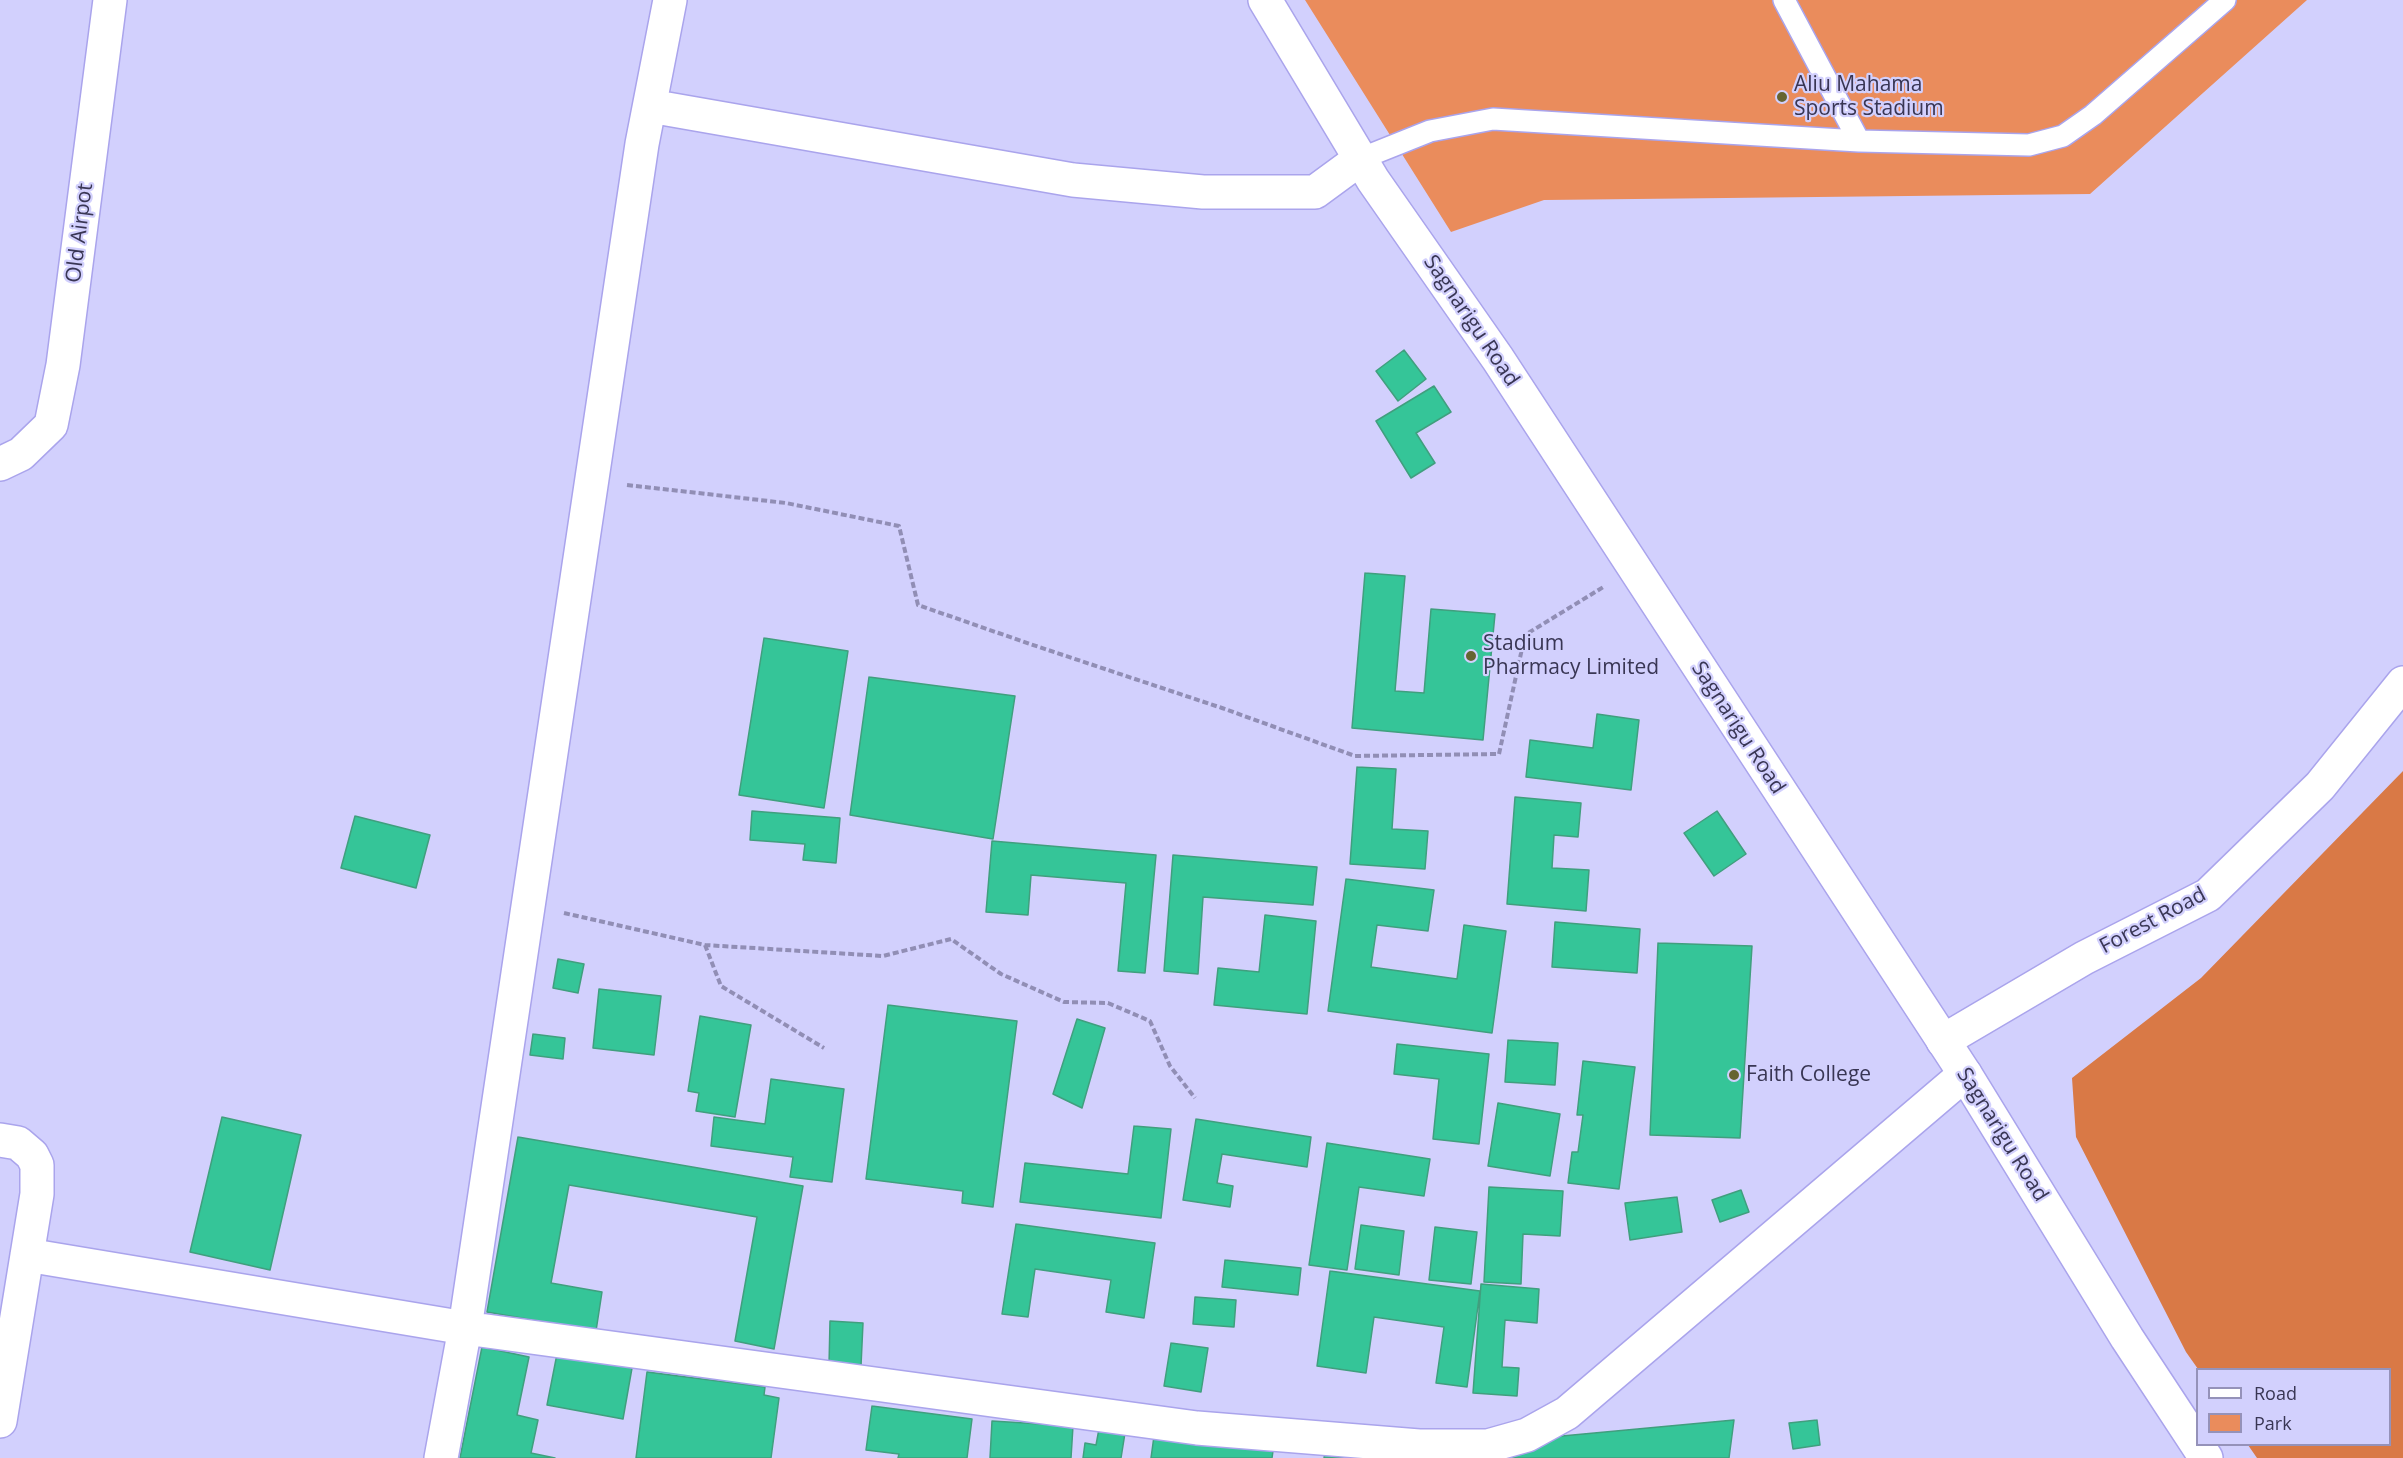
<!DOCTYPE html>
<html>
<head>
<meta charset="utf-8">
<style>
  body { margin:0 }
  #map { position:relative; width:2403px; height:1458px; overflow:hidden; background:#d2d0fd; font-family:"Open Sans",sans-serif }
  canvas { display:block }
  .legend { position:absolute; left:2196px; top:1368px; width:195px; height:78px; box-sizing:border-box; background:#d2d0fd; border:2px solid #9592b9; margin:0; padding:8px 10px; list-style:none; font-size:18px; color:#393654 }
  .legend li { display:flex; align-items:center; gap:12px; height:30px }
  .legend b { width:30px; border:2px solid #9592b9 }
</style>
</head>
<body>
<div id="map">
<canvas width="2403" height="1458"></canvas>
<ul class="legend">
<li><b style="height:8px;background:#fff"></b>Road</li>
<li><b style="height:16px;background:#ea8c5c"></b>Park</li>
</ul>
</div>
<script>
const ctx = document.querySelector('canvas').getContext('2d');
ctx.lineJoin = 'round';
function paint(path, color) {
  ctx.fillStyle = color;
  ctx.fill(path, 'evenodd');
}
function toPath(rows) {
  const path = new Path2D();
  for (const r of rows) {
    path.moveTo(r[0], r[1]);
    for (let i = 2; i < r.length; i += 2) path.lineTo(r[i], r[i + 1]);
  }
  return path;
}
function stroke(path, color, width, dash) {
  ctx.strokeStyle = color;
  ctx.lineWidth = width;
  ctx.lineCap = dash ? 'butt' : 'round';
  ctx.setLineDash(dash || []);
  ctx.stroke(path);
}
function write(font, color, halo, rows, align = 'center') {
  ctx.font = font + ' "Open Sans",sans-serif';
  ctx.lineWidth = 4.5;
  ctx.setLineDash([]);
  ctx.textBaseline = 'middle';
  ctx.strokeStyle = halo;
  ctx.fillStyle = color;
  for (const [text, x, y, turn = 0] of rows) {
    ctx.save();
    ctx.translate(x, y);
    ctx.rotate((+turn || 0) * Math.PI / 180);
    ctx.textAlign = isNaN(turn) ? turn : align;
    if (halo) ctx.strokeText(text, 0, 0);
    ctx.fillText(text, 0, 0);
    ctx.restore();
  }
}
const green = toPath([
  [1305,0,2307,0,2090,194,1544,200,1451,232]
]);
const forest = toPath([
  [2403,771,2403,1458,2257,1458,2248,1445,2390,1444,2390,1370,2198,1369,2186,1352,2076,1137,2072,1078,2201,978]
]);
const building = toPath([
  [1404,350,1426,379,1398,401,1376,371,1404,350],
  [1434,386,1451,412,1416,433,1435,463,1411,478,1376,421,1434,386],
  [1365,573,1405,576,1395,691,1424,693,1431,609,1495,614,1483,740,1352,728,1365,573],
  [764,638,848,651,824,808,739,795,764,638],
  [869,677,1015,696,993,839,850,815,869,677],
  [1597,714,1639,720,1631,790,1526,777,1530,740,1593,748,1597,714],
  [1357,767,1396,769,1392,829,1428,831,1425,869,1350,864,1357,767],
  [1515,797,1581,803,1578,837,1554,835,1552,868,1589,870,1586,911,1507,904,1515,797],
  [752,811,840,818,836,863,803,860,805,844,750,840,752,811],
  [1717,811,1746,854,1714,876,1684,833,1717,811],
  [355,816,430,835,416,888,341,868,355,816],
  [992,841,1156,855,1145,973,1118,971,1126,883,1031,875,1028,915,986,912,992,841],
  [1173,855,1317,867,1313,905,1203,897,1198,974,1164,971,1173,855],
  [1346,879,1434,890,1428,931,1377,925,1371,967,1457,979,1464,925,1506,931,1492,1033,1328,1011,1346,879],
  [1265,915,1316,921,1307,1014,1214,1005,1218,968,1259,972,1265,915],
  [1555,922,1640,929,1637,973,1552,967,1555,922],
  [1658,943,1752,946,1740,1138,1650,1135,1658,943],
  [558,959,584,964,578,993,553,988,558,959],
  [599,989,661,996,654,1055,593,1048,599,989],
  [888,1005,1017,1021,993,1207,962,1203,963,1191,866,1179,888,1005],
  [700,1016,751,1025,735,1117,696,1111,699,1093,688,1091,700,1016],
  [1077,1019,1105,1028,1082,1108,1053,1094,1077,1019],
  [533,1034,565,1038,563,1059,530,1055,533,1034],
  [1508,1040,1558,1043,1555,1085,1505,1082,1508,1040],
  [1397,1044,1489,1054,1479,1144,1433,1139,1439,1079,1394,1074,1397,1044],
  [1583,1061,1635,1067,1619,1189,1568,1183,1572,1152,1578,1152,1583,1115,1577,1115,1583,1061],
  [771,1079,844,1089,832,1182,790,1177,793,1157,711,1146,714,1117,765,1124,771,1079],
  [1498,1103,1560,1114,1550,1176,1488,1166,1498,1103],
  [222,1117,301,1135,270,1270,190,1252,222,1117],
  [1196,1119,1311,1137,1307,1167,1222,1154,1217,1183,1233,1186,1230,1207,1183,1200,1196,1119],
  [1134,1126,1171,1129,1161,1218,1020,1202,1025,1163,1128,1174,1134,1126],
  [518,1137,803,1186,774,1349,735,1341,757,1217,569,1185,551,1283,602,1292,596,1331,487,1312,518,1137],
  [1327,1143,1430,1159,1424,1196,1359,1187,1347,1270,1309,1265,1327,1143],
  [1489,1187,1563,1191,1560,1236,1523,1234,1521,1284,1484,1282,1489,1187],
  [1741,1190,1749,1212,1720,1222,1712,1200,1741,1190],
  [1677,1197,1682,1232,1630,1240,1625,1203,1677,1197],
  [1016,1224,1155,1243,1144,1318,1106,1312,1111,1280,1035,1269,1028,1317,1002,1314,1016,1224],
  [1361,1225,1404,1231,1399,1275,1355,1269,1361,1225],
  [1435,1227,1477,1232,1471,1284,1429,1280,1435,1227],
  [1225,1260,1301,1268,1298,1295,1222,1287,1225,1260],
  [1330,1271,1480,1291,1467,1387,1436,1383,1444,1327,1374,1317,1366,1373,1317,1366,1330,1271],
  [1481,1284,1539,1289,1537,1323,1505,1320,1502,1367,1519,1368,1517,1396,1473,1393,1481,1284],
  [1195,1297,1236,1300,1234,1327,1193,1324,1195,1297],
  [830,1321,863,1323,861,1366,829,1365,830,1321],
  [1171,1343,1208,1348,1201,1392,1164,1386,1171,1343],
  [482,1347,529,1357,517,1415,538,1420,531,1453,555,1458,460,1458,482,1347],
  [557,1354,632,1368,623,1419,547,1405,557,1354],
  [647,1372,765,1387,764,1395,779,1398,771,1458,636,1458,647,1372],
  [872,1406,972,1419,967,1458,898,1458,899,1454,866,1450,872,1406],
  [1734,1420,1729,1458,1498,1458,1519,1440,1734,1420],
  [1817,1420,1820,1445,1793,1449,1789,1423,1817,1420],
  [992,1421,1073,1426,1071,1458,990,1458,992,1421],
  [1099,1429,1125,1433,1121,1458,1083,1458,1085,1443,1096,1445,1099,1429],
  [1154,1436,1273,1451,1272,1458,1151,1458,1154,1436],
  [1325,1452,1368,1458,1324,1458,1325,1452]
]);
const path = toPath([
  [627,485,786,503,899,526,918,605,1030,644,1222,708,1355,756,1499,754,1525,635,1605,586],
  [564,913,705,945,883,956,951,939,1001,974,1064,1002,1108,1003,1150,1021,1170,1066,1195,1098],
  [705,945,721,986,824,1048]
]);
const lane = toPath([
  [1784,0,1859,141],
  [1360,159,1430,131,1493,119,1859,141,2029,145,2063,136,2093,115,2225,0]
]);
const street = toPath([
  [650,106,1073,180,1203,192,1315,192,1360,159],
  [0,464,21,454,51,425,63,365,110,0],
  [1943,1041,2084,958,2208,895,2320,786,2403,683],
  [0,1140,18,1143,32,1155,37,1165,37,1194,0,1421],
  [27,1255,465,1328,1197,1428,1419,1446,1488,1446,1527,1435,1567,1413,1965,1074],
  [441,1458,465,1328,642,144,670,0]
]);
const secondary = toPath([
  [1265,0,1373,180,1498,359,1965,1074,2127,1338,2206,1458]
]);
const markers = [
  [1782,97,6,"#666431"],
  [1471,656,6,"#666431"],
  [1734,1075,6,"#666431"]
];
const poiNames = [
  ["Aliu Mahama",1794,85],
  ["Sports Stadium",1794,109],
  ["Stadium",1483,644],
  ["Pharmacy Limited",1483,668],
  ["Faith College",1746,1075]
];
const streetNames = [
  ["Old Airpot",80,233,-83],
  ["Sagnarigu Road",1471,321,56],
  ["Sagnarigu Road",1738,728,57],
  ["Forest Road",2153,921,-28],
  ["Sagnarigu Road",2002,1135,58]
];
paint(green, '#ea8c5c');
paint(forest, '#d97946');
paint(building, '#35c598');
stroke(building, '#409f7e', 1.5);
stroke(lane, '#aaa4ec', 24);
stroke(street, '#aaa4ec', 36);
stroke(secondary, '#aaa4ec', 36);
stroke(path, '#918eb5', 4, [6, 3]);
stroke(lane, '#fff', 21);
stroke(street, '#fff', 33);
stroke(secondary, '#fff', 33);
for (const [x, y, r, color] of markers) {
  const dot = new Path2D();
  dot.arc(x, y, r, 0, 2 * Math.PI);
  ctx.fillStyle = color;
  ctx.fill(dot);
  stroke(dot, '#d2d0fd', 2);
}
write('21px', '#393654', '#d2d0fd', poiNames, 'left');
write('21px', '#393654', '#d2d0fd', streetNames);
</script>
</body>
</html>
